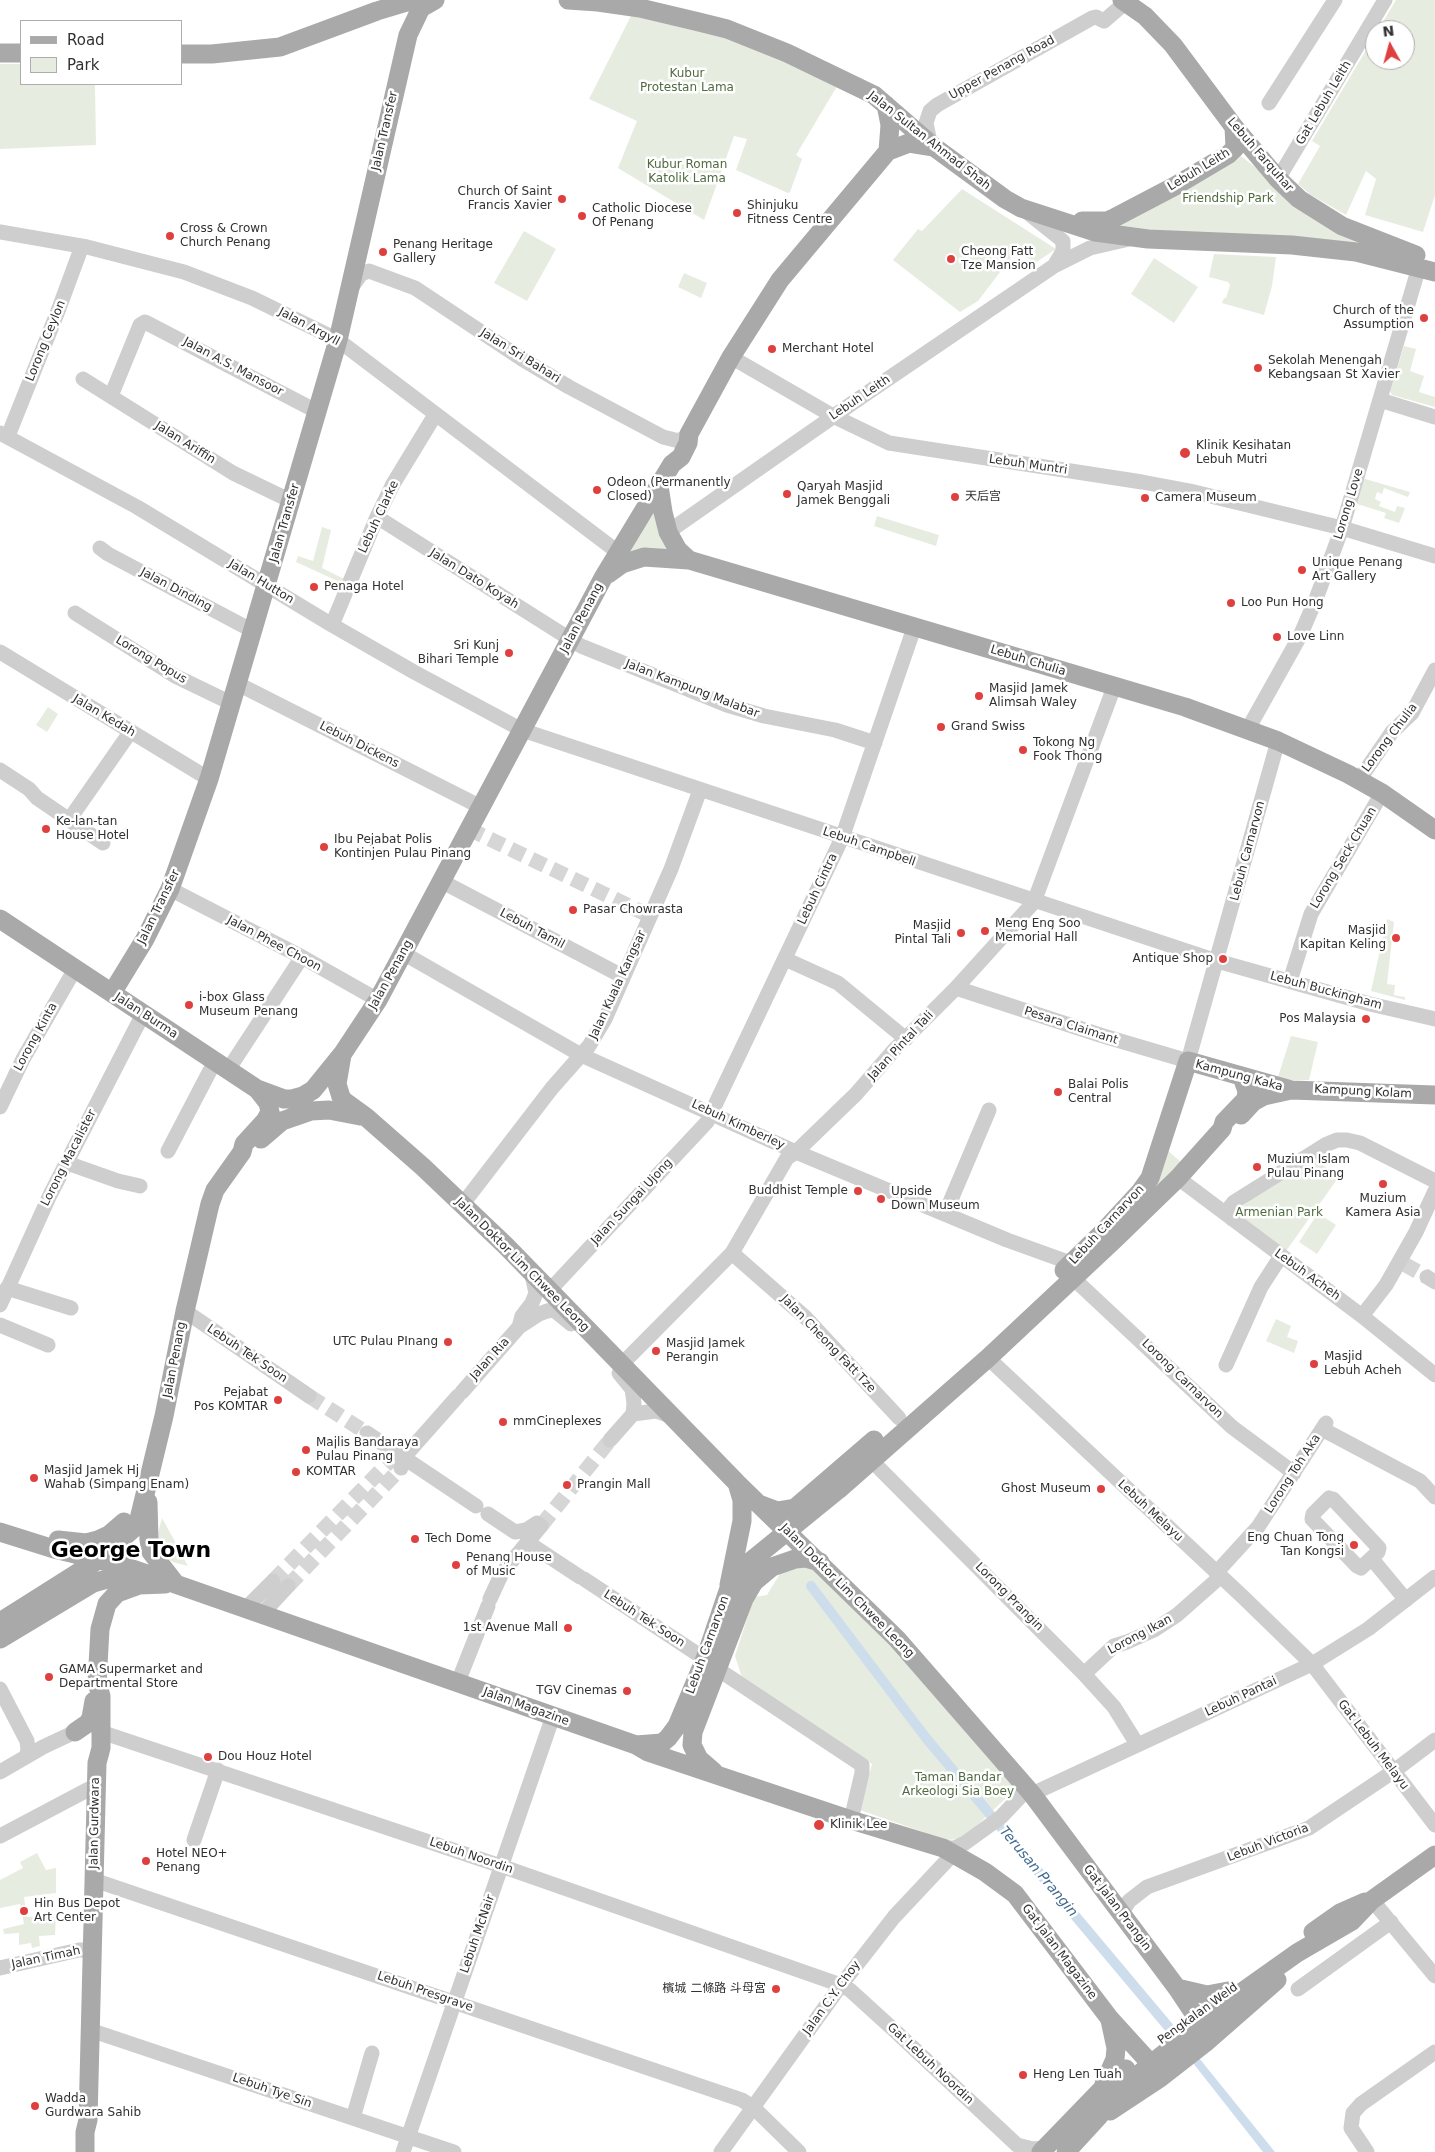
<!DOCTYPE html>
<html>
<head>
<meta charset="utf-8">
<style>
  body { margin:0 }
  #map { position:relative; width:1435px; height:2152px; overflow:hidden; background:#fff; font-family:"DejaVu Sans",sans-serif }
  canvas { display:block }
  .legend { position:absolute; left:20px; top:20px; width:162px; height:65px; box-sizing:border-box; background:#fff; border:1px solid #adadad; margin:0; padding:6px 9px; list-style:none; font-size:15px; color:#313131 }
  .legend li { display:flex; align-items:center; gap:10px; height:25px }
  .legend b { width:25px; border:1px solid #adadad }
  .north { position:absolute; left:1365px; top:20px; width:50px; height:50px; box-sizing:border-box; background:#fff; border:1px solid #adadad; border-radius:50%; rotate:353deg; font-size:14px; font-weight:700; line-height:20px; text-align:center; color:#313131 }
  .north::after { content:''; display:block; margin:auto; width:18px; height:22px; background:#dd403e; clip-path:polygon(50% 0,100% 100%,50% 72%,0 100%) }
</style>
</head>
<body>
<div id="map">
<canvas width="1435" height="2152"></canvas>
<ul class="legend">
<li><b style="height:6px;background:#a9a9a9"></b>Road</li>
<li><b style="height:14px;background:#e6ede0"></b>Park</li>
</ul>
<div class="north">N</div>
</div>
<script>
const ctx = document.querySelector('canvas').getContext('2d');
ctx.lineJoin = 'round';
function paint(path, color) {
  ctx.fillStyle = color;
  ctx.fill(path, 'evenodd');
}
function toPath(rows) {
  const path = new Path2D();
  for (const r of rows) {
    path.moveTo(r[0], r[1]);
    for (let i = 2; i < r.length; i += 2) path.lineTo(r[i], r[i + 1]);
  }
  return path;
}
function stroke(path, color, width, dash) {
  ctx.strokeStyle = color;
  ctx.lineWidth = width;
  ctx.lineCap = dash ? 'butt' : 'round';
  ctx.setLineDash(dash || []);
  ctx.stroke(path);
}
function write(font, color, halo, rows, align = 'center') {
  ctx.font = font + ' "DejaVu Sans","Noto Sans SC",sans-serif';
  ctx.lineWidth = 5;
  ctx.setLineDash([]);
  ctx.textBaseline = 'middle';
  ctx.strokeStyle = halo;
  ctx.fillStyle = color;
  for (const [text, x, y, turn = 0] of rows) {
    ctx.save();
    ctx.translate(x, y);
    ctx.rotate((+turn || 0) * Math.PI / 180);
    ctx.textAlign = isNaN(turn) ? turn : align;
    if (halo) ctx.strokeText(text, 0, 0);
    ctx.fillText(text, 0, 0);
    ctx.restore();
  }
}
const green = toPath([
  [1396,0,1435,0,1435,195,1423,232,1365,215,1376,179,1366,171,1346,215,1311,195,1298,184,1320,146,1312,141,1375,35,1375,60,1405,60,1405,30,1378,30],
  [635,8,686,21,839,83,796,155,802,159,790,192,788,193,736,170,747,139,734,136,704,220,618,168,637,121,589,99],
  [0,64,21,64,21,84,95,84,96,145,0,149],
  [1241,156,1275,183,1395,252,1093,228,1220,159,1236,161],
  [962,189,1056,249,1035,263,1017,250,978,301,960,312,893,260,918,229,922,231],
  [524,231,556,249,527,301,494,283],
  [1214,254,1276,257,1272,286,1264,315,1222,303,1224,298,1226,298,1230,285,1228,282,1209,277],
  [1154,258,1198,287,1174,323,1131,294],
  [684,273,707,283,701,298,678,287],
  [1404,346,1416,349,1410,371,1424,376,1419,392,1435,397,1435,407,1392,395,1390,391],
  [1362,478,1410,492,1408,497,1384,488,1382,494,1377,492,1375,499,1381,502,1379,506,1395,512,1397,506,1405,508,1399,523,1384,518,1386,513,1354,503],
  [653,506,669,549,624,557],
  [877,516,939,535,936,546,874,526],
  [322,527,331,530,322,568,344,579,342,583,296,562,298,556,313,561],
  [48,707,58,714,47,732,36,725],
  [1387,919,1394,922,1387,984,1395,985,1394,995,1405,997,1405,1000,1371,991],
  [1291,1036,1318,1042,1309,1080,1277,1080],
  [1167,1150,1182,1163,1138,1205],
  [1315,1158,1338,1178,1286,1251,1242,1218,1242,1208,1245,1204],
  [1318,1213,1336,1225,1317,1254,1299,1242],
  [1276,1319,1291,1326,1287,1337,1298,1341,1294,1353,1266,1341],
  [162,1518,178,1547,174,1548,173,1552,182,1556,188,1566,173,1562,162,1555,158,1547,157,1537],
  [795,1562,815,1568,888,1636,1012,1781,1008,1796,966,1836,959,1839,946,1840,860,1810,872,1764,743,1681,735,1656,754,1597,767,1595,784,1567],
  [37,1853,46,1870,56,1868,56,1893,24,1897,27,1917,56,1915,55,1935,39,1936,40,1946,32,1948,31,1943,19,1945,19,1933,4,1934,3,1929,24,1924,20,1904,0,1908,0,1880,23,1868,20,1862]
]);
const water = toPath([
  [1199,2058,1275,2152,1263,2152,1193,2063]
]);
const canal = toPath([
  [811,1586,926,1738,1182,2043]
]);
const minorTunnel = toPath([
  [469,829,650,916],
  [1404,1264,1427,1277],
  [309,1396,367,1433],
  [541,1526,610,1440],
  [273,1581,390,1461],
  [288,1586,401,1468]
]);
const minor = toPath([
  [1269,103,1335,0],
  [930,142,926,123,930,111,937,105,1092,18,1096,17,1104,21,1126,2],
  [1278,179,1385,0],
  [1028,213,1063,241,1063,251,1054,266],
  [0,232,87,247,184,272,252,298,338,340,619,553],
  [352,287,361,274,369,271,415,288,522,359,569,387,663,437,679,441,688,435],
  [731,357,833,416,889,443,1142,482,1190,491,1342,528,1435,556],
  [83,379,233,473,291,501],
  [111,396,140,325,145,322,316,411],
  [1380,400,1435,417],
  [0,433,137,507,332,625,414,672,522,730,1217,961,1370,1004,1435,1019],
  [8,436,58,311,82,246],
  [377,517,581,646,727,705,764,716,835,730,875,743],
  [668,532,854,402,1054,266,1090,248,1129,239],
  [100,548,108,554,253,631],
  [75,613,175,676,231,703],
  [332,625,377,517,393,484,435,415],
  [0,652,209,779],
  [236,683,481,807],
  [1248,729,1300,636,1316,599,1342,528,1419,267],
  [0,770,29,789,37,798,103,843],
  [1359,780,1392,732,1412,713,1435,670],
  [69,820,131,731],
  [441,881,622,976],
  [170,889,302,957,378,1000],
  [403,953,581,1055,796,1152,1007,1240,1079,1266],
  [785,959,838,983,906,1039],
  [1290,981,1311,914,1382,793],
  [956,988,1100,1035,1188,1061,1278,741],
  [228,1070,302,957],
  [0,1107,23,1059,75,969],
  [168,1151,215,1061],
  [67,1163,118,1181,140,1186],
  [1178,1178,1362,1316,1435,1375],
  [462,1205,552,1088,589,1046,605,1019,671,869,700,790],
  [945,1214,989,1110],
  [1232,1219,1230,1207,1234,1202,1325,1145,1337,1140,1347,1140,1360,1143,1435,1181],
  [732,1253,806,1318,899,1418],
  [1427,1277,1435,1282],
  [1074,1279,1232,1427,1294,1473],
  [7,1288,71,1308],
  [550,1290,707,1122,842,838,914,628],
  [0,1305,50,1195,143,1014],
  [185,1311,309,1396],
  [1362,1316,1386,1285,1416,1232,1435,1191],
  [0,1325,48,1345],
  [519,1327,522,1316,532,1303,536,1293,531,1271],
  [988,1358,1243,1597,1312,1664,1435,1825],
  [622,1364,732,1253,787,1158,796,1152,856,1094,895,1049,956,988,1034,902,1114,687],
  [1226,1365,1261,1287,1281,1256],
  [619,1373,632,1389,634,1403,633,1414],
  [462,1392,519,1327,539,1314,547,1311,554,1310,571,1324],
  [633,1414,656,1411,673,1417],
  [1322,1429,1420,1481,1435,1497],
  [367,1433,476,1506],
  [610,1440,633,1414],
  [871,1460,1084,1674,1114,1707,1137,1744],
  [401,1468,404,1457,458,1396],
  [1329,1498,1333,1499,1379,1548,1378,1552,1361,1568,1357,1566,1312,1519,1313,1514,1329,1498],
  [488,1514,515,1532,526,1530,537,1523],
  [527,1542,580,1577],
  [1372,1559,1406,1600],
  [1216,1573,1258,1527,1326,1423],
  [584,1579,705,1659],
  [490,1599,502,1573,541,1526],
  [246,1608,273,1581],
  [262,1614,288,1586],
  [719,1670,862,1765,862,1773,851,1820],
  [1084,1674,1114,1646,1127,1642,1154,1630,1177,1615,1220,1577],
  [458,1682,488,1606],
  [0,1689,27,1741,28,1750,26,1757],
  [101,1732,501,1866,841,1985,850,1990,894,2030,1017,2145,1033,2149,1044,2148],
  [0,1772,43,1747,75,1732],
  [1032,1794,1312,1664,1368,1629,1435,1577],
  [0,1836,89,1789,96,1787],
  [194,1840,218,1770],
  [943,1848,955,1848,965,1843,1001,1817,1020,1797,1021,1791,1017,1777],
  [94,1880,742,2100,754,2108,799,2152],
  [1372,1900,1435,1976],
  [1121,1914,1129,1901,1147,1887,1309,1828,1394,1771,1435,1740],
  [0,1968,79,1950,92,1950],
  [1298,1989,1391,1922],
  [90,2030,454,2152],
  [353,2118,372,2053],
  [403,2152,553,1716],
  [721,2152,841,1985,894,1917,954,1853],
  [1367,2152,1351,2128,1353,2113,1361,2104,1435,2052]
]);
const major = toPath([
  [568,0,598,2,640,8,699,22,727,29,787,53,874,95,934,147,1005,199,1021,208,1095,232,1148,239,1292,245,1356,252,1435,272],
  [1122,0,1145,16,1173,45,1234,127,1278,179,1299,199,1342,226,1416,255],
  [0,53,21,53],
  [181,54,212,54,280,47,377,11,407,2,423,0],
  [886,105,890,125,888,151],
  [1082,221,1107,221,1114,218,1175,186,1229,154,1235,148,1234,127],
  [659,486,663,512,668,532,678,550,689,560],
  [608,574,622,564,644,557,689,560,1185,707,1278,741,1348,774,1382,793,1435,830],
  [0,919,257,1089,284,1099,292,1099,303,1096,313,1090,343,1053,378,1000,603,578,672,464,681,457,688,443,689,434,731,357,780,280,888,151,909,143,934,147],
  [112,993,145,939,170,889,209,779,338,340,408,35,421,8,435,0],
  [342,1055,337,1084,341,1097,344,1101,366,1117,423,1167,506,1246,737,1483,897,1639,1032,1794,1177,1988,1201,2024],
  [1241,1115,1253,1102,1264,1096,1291,1090,1435,1095],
  [261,1139,282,1121,311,1111,329,1110,360,1116],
  [1064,1270,1104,1231,1140,1192,1150,1178,1188,1061,1291,1090],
  [148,1502,149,1540,151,1552,175,1583],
  [761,1505,777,1511,795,1508,874,1440],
  [0,1532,54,1549,121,1565,636,1745,648,1752,851,1820,943,1848,985,1872,1015,1894,1110,2019,1151,2064],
  [58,1540,86,1543,98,1540,109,1535,124,1522],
  [729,1585,742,1521,742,1500,737,1483],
  [0,1622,98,1560,133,1529,139,1519,164,1416,185,1311,210,1204,215,1190,242,1152,244,1144,265,1121,270,1112,268,1103,257,1089],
  [0,1639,93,1583,121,1575,140,1574],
  [75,1732,88,1723,91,1718,94,1701],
  [636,1745,662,1743,668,1738,677,1726,705,1659,728,1591,752,1560,838,1490,988,1358,1115,1239,1178,1178,1222,1129,1224,1122,1246,1099,1247,1091,1242,1077],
  [714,1772,699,1759,692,1745,693,1732,744,1599,754,1582,772,1567,795,1559,806,1558,820,1562],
  [1313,1932,1340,1913,1365,1902],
  [1177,1988,1207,1995,1228,1991],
  [1104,2084,1115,2059,1116,2048,1110,2020],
  [1110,2111,1160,2078,1205,2043,1277,1980],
  [85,2152,85,2132,88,2120,97,1763,101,1748,101,1696,97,1683,100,1629,107,1604,117,1593,139,1585,165,1584],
  [1041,2152,1101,2090,1126,2069],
  [1066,2152,1099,2116,1115,2095,1151,2064,1242,1992,1297,1953,1352,1921,1372,1900,1435,1855]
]);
const markers = [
  [562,199,5,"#dd403e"],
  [737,213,5,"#dd403e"],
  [582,216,5,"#dd403e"],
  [170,236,5,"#dd403e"],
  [383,252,5,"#dd403e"],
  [951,259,5,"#dd403e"],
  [1424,318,5,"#dd403e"],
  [772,349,5,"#dd403e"],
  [1258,368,5,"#dd403e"],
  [1185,453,6,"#dd403e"],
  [597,490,5,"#dd403e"],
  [787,494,5,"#dd403e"],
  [955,497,5,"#dd403e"],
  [1145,498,5,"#dd403e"],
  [1302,570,5,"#dd403e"],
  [314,587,5,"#dd403e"],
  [1231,603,5,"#dd403e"],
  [1277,637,5,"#dd403e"],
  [509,653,5,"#dd403e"],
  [979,696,5,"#dd403e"],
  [941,727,5,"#dd403e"],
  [1023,750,5,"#dd403e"],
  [46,829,5,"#dd403e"],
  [324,847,5,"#dd403e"],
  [573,910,5,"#dd403e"],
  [985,931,5,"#dd403e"],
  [961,933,5,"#dd403e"],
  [1396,938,5,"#dd403e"],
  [1223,959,5,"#dd403e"],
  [189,1005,5,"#dd403e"],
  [1366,1019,5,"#dd403e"],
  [1058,1092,5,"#dd403e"],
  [1257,1167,5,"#dd403e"],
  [1383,1184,5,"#dd403e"],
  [858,1191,5,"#dd403e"],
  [881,1199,5,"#dd403e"],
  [448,1342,5,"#dd403e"],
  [656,1351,5,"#dd403e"],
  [1314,1364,5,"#dd403e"],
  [278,1400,5,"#dd403e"],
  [503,1422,5,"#dd403e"],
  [306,1450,5,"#dd403e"],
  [296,1472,5,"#dd403e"],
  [34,1478,5,"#dd403e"],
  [567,1485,5,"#dd403e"],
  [1101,1489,5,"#dd403e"],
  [415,1539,5,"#dd403e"],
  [1354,1545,5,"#dd403e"],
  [456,1565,5,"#dd403e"],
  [568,1628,5,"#dd403e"],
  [49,1677,5,"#dd403e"],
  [627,1691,5,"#dd403e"],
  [208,1757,5,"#dd403e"],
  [819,1825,6,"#dd403e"],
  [146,1861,5,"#dd403e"],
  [24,1911,5,"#dd403e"],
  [776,1989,5,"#dd403e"],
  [1023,2075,5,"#dd403e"],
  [35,2106,5,"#dd403e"]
];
const streetNames = [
  ["Upper Penang Road",1002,68,-29],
  ["Gat Lebuh Leith",1324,103,-59],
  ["Jalan Transfer",385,131,-77],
  ["Jalan Sultan Ahmad Shah",929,141,38],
  ["Lebuh Farquhar",1260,155,49],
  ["Lebuh Leith",1199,170,-31],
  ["Jalan Argyll",309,327,28],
  ["Lorong Ceylon",46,341,-68],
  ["Jalan Sri Bahari",520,356,32],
  ["Jalan A.S. Mansoor",233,367,28],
  ["Lebuh Leith",860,398,-34],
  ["Jalan Ariffin",185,443,32],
  ["Lebuh Muntri",1028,465,8],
  ["Lorong Love",1349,504,-73],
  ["Lebuh Clarke",379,517,-65],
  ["Jalan Transfer",285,523,-74],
  ["Jalan Dato Koyah",474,579,32],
  ["Jalan Hutton",261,582,31],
  ["Jalan Dinding",176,590,28],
  ["Jalan Penang",582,618,-62],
  ["Lorong Popus",151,660,31],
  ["Lebuh Chulia",1028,661,17],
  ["Jalan Kampung Malabar",692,689,21],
  ["Jalan Kedah",104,716,31],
  ["Lorong Chulia",1390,738,-53],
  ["Lebuh Dickens",359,745,27],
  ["Lebuh Campbell",869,847,19],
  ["Lebuh Carnarvon",1248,851,-75],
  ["Lorong Seck Chuan",1344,858,-59],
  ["Lebuh Cintra",818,889,-65],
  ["Jalan Transfer",159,907,-64],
  ["Lebuh Tamil",532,929,28],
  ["Jalan Phee Choon",274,944,28],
  ["Jalan Penang",391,975,-61],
  ["Jalan Kuala Kangsar",618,985,-65],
  ["Lebuh Buckingham",1326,991,15],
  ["Jalan Burma",146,1016,33],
  ["Pesara Claimant",1071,1026,18],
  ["Lorong Kinta",36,1037,-61],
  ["Jalan Pintal Tali",901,1046,-47],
  ["Kampung Kaka",1239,1076,15],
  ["Kampung Kolam",1363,1092,3],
  ["Lebuh Kimberley",738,1125,25],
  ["Lorong Macalister",69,1158,-63],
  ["Jalan Sungai Ujong",632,1202,-47],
  ["Lebuh Carnarvon",1107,1225,-47],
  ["Jalan Doktor Lim Chwee Leong",522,1265,45],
  ["Lebuh Acheh",1307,1275,36],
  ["Jalan Cheong Fatt Tze",828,1344,46],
  ["Lebuh Tek Soon",247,1354,34],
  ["Jalan Ria",490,1359,-48],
  ["Jalan Penang",175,1360,-79],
  ["Lorong Carnarvon",1182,1379,44],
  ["Lorong Toh Aka",1293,1474,-57],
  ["Lebuh Melayu",1150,1511,43],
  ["Jalan Doktor Lim Chwee Leong",847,1591,45],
  ["Lorong Prangin",1009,1597,45],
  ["Lebuh Tek Soon",644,1619,33],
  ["Lorong Ikan",1140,1635,-28],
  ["Lebuh Carnarvon",708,1645,-70],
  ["Lebuh Pantai",1241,1697,-25],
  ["Jalan Magazine",526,1707,20],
  ["Gat Lebuh Melayu",1373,1745,53],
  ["Jalan Gurdwara",95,1823,-89],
  ["Lebuh Victoria",1268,1843,-21],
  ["Lebuh Noordin",471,1856,19],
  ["Gat Jalan Prangin",1117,1908,53],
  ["Lebuh McNair",478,1934,-71],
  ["Gat Jalan Magazine",1059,1952,53],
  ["Jalan Timah",46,1958,-12],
  ["Lebuh Presgrave",425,1992,19],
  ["Jalan C.Y. Choy",832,1998,-54],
  ["Pengkalan Weld",1198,2014,-36],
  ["Gat Lebuh Noordin",930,2064,43],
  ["Lebuh Tye Sin",272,2091,19]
];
const parkNames = [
  ["Kubur",687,74],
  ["Protestan Lama",687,88],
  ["Kubur Roman",687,165],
  ["Katolik Lama",687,179],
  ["Friendship Park",1228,199],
  ["Armenian Park",1279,1213],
  ["Taman Bandar",958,1778],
  ["Arkeologi Sia Boey",958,1792]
];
const poiNames = [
  ["Church Of Saint",552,192,"right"],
  ["Francis Xavier",552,206,"right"],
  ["Shinjuku",747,206],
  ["Fitness Centre",747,220],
  ["Catholic Diocese",592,209],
  ["Of Penang",592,223],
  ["Cross & Crown",180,229],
  ["Church Penang",180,243],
  ["Penang Heritage",393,245],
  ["Gallery",393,259],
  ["Cheong Fatt",961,252],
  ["Tze Mansion",961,266],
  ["Church of the",1414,311,"right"],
  ["Assumption",1414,325,"right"],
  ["Merchant Hotel",782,349],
  ["Sekolah Menengah",1268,361],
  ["Kebangsaan St Xavier",1268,375],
  ["Klinik Kesihatan",1196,446],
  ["Lebuh Mutri",1196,460],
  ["Odeon (Permanently",607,483],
  ["Closed)",607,497],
  ["Qaryah Masjid",797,487],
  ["Jamek Benggali",797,501],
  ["天后宫",965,497],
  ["Camera Museum",1155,498],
  ["Unique Penang",1312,563],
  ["Art Gallery",1312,577],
  ["Penaga Hotel",324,587],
  ["Loo Pun Hong",1241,603],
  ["Love Linn",1287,637],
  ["Sri Kunj",499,646,"right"],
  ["Bihari Temple",499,660,"right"],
  ["Masjid Jamek",989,689],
  ["Alimsah Waley",989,703],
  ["Grand Swiss",951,727],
  ["Tokong Ng",1033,743],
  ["Fook Thong",1033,757],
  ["Ke-lan-tan",56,822],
  ["House Hotel",56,836],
  ["Ibu Pejabat Polis",334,840],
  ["Kontinjen Pulau Pinang",334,854],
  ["Pasar Chowrasta",583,910],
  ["Meng Eng Soo",995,924],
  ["Memorial Hall",995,938],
  ["Masjid",951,926,"right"],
  ["Pintal Tali",951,940,"right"],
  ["Masjid",1386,931,"right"],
  ["Kapitan Keling",1386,945,"right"],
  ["Antique Shop",1213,959,"right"],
  ["i-box Glass",199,998],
  ["Museum Penang",199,1012],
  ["Pos Malaysia",1356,1019,"right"],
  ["Balai Polis",1068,1085],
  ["Central",1068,1099],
  ["Muzium Islam",1267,1160],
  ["Pulau Pinang",1267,1174],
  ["Buddhist Temple",848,1191,"right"],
  ["Upside",891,1192],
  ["Down Museum",891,1206],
  ["Muzium",1383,1199,"center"],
  ["Kamera Asia",1383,1213,"center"],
  ["UTC Pulau PInang",438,1342,"right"],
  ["Masjid Jamek",666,1344],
  ["Perangin",666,1358],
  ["Masjid",1324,1357],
  ["Lebuh Acheh",1324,1371],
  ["Pejabat",268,1393,"right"],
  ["Pos KOMTAR",268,1407,"right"],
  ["mmCineplexes",513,1422],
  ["Majlis Bandaraya",316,1443],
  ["Pulau Pinang",316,1457],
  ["Masjid Jamek Hj",44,1471],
  ["Wahab (Simpang Enam)",44,1485],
  ["KOMTAR",306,1472],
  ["Prangin Mall",577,1485],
  ["Ghost Museum",1091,1489,"right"],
  ["Eng Chuan Tong",1344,1538,"right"],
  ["Tan Kongsi",1344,1552,"right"],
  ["Tech Dome",425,1539],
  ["Penang House",466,1558],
  ["of Music",466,1572],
  ["1st Avenue Mall",558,1628,"right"],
  ["GAMA Supermarket and",59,1670],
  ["Departmental Store",59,1684],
  ["TGV Cinemas",617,1691,"right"],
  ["Dou Houz Hotel",218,1757],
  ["Klinik Lee",830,1825],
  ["Hotel NEO+",156,1854],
  ["Penang",156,1868],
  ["Hin Bus Depot",34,1904],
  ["Art Center",34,1918],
  ["檳城 二條路 斗母宮",766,1989,"right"],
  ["Heng Len Tuah",1033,2075],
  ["Wadda",45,2099],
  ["Gurdwara Sahib",45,2113]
];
const waterNames = [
  ["Terusan Prangin",1038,1872,50]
];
const townNames = [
  ["George Town",131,1551]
];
paint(green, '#e6ede0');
paint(water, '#ceddec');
stroke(canal, '#ceddec', 10);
stroke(minorTunnel, '#d6d6d6', 15, [15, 8]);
stroke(minor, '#cecece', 15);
stroke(major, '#a9a9a9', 19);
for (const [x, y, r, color] of markers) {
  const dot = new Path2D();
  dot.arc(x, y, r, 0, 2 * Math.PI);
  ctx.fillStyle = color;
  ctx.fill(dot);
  stroke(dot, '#fff', 2);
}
write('12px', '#313131', '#fff', streetNames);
write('12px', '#516b40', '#fff', parkNames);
write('12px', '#313131', '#fff', poiNames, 'left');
write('italic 14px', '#426b90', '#fff', waterNames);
write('bold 22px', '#000', '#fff', townNames);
</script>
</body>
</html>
